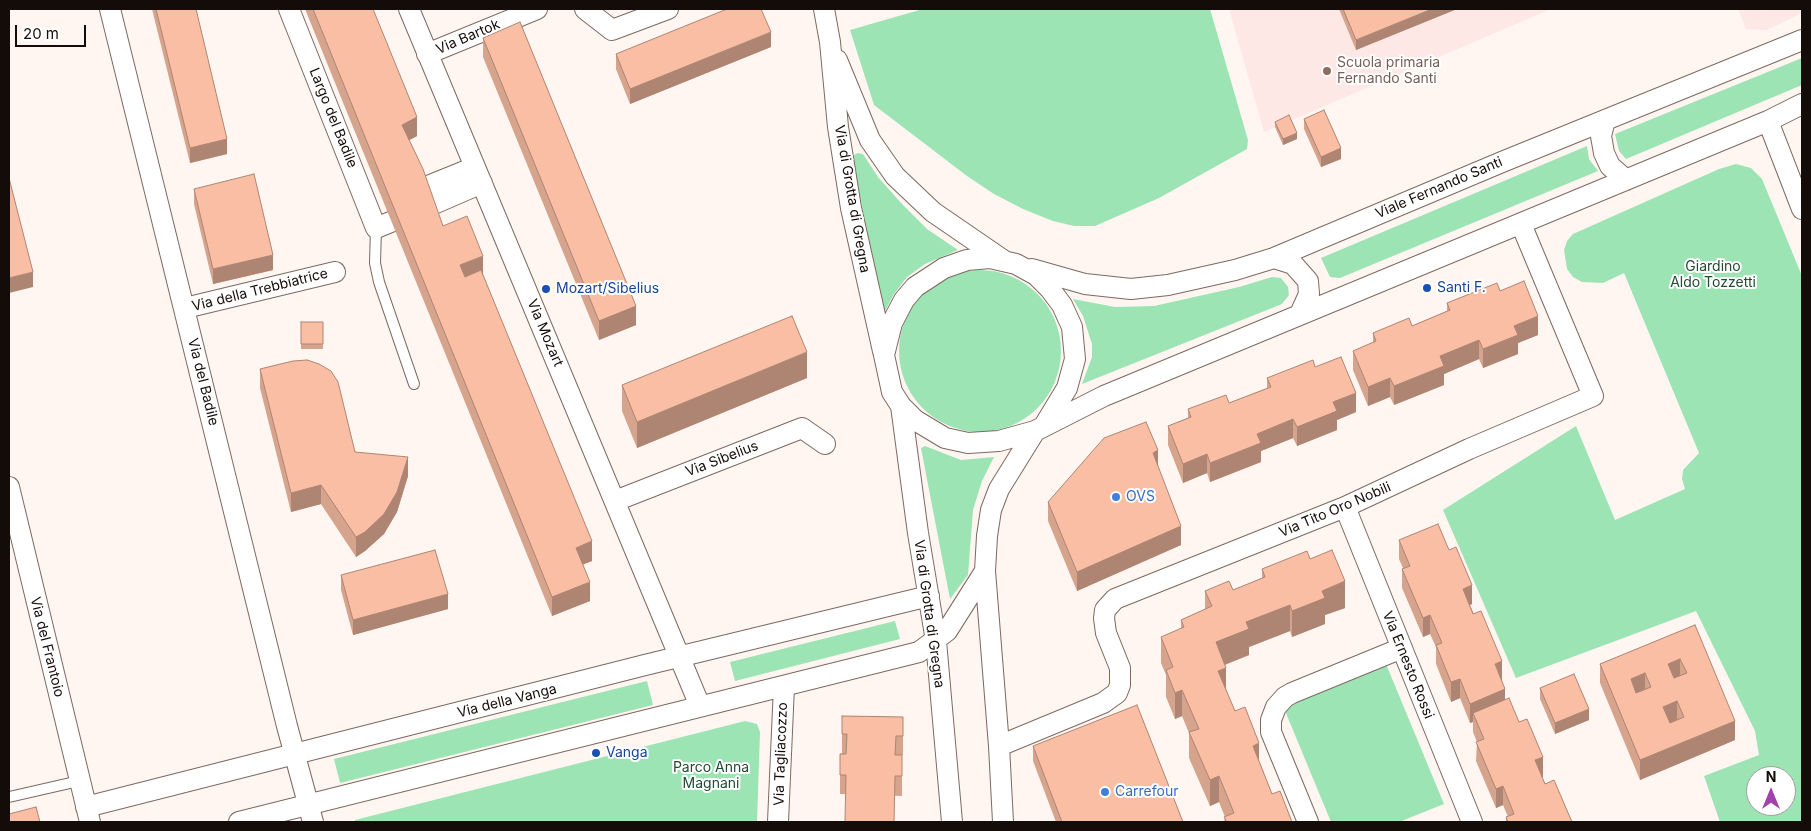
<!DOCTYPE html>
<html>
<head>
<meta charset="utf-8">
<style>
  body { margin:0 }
  #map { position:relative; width:1811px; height:831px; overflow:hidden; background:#fff5f1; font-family:Inter,sans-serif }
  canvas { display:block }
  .frame { position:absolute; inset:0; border:10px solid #140c09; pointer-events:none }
  .north { position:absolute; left:1746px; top:766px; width:50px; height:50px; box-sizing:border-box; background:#fff; border:1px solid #a19e9d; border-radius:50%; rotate:0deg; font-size:14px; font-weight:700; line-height:20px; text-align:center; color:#140c09 }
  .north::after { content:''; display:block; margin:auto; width:18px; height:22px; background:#a243ac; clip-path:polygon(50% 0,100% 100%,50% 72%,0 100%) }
  .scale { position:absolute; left:15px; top:25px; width:71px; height:22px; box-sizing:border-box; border:2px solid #140c09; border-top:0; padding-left:6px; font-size:15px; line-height:18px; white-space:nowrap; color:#140c09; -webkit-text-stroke:4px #fff; paint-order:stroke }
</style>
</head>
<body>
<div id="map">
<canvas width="1811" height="831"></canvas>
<div class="frame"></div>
<div class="north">N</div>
<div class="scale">20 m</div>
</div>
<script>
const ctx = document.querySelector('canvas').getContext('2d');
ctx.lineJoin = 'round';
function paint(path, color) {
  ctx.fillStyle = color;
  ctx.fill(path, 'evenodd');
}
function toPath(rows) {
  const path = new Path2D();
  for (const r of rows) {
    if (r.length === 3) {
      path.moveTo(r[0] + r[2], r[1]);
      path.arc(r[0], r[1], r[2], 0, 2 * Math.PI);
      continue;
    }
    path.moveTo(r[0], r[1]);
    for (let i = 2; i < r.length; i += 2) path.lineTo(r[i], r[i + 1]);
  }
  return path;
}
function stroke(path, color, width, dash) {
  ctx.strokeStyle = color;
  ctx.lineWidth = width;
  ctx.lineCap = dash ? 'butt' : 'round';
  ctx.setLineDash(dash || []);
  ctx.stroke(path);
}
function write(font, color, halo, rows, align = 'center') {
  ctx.font = font + ' Inter,sans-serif';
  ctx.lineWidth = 4;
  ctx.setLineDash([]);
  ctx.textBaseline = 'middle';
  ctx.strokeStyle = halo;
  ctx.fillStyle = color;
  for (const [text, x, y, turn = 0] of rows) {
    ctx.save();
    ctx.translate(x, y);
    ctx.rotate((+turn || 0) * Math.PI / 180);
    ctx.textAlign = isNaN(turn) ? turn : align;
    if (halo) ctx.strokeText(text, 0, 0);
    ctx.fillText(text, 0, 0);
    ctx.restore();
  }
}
const education = toPath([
  [1229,9,1551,9,1264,132],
  [1738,9,1802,9,1802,13,1767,30,1746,29]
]);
const green = toPath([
  [923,9,1210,9,1248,140,1247,149,1159,198,1095,226,1074,226,1053,221,1023,209,994,194,967,176,874,105,850,30],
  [1802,58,1802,85,1626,159,1619,151,1615,134],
  [1587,146,1589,159,1598,171,1340,278,1330,277,1321,258],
  [858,153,863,154,878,177,902,204,927,229,958,250,925,264,907,277,894,294,883,315,853,159,854,155],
  [1736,164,1751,168,1762,179,1802,276,1802,822,1720,822,1704,776,1759,755,1755,731,1696,611,1516,678,1443,510,1576,426,1615,520,1685,489,1682,479,1683,470,1699,453,1624,273,1603,283,1582,282,1573,277,1567,269,1564,250,1567,241,1573,234,1719,169],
  [1756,776,1786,776,1786,806,1756,806],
  [980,351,81],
  [1272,277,1281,278,1288,287,1289,295,1282,304,1082,384,1092,357,1092,344,1083,316,1073,299,1115,307,1154,306,1239,287],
  [925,446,961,460,994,457,982,481,973,510,968,575,950,599,921,448],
  [895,621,900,639,735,681,730,662],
  [1386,664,1444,804,1399,822,1331,822,1283,706],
  [647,681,653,705,340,783,334,759],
  [745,721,757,724,760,732,757,822,355,822,355,820]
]);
const lane = toPath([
  [376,228,375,263,379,282,414,384],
  [9,797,79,781]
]);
const street = toPath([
  [110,9,287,726,313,822],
  [289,9,376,228,393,221],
  [409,9,700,706],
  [585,9,612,30,668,9],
  [824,9,830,42,838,127,851,208,883,351],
  [427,54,537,9],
  [837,60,870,140,895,176,933,212,1003,260],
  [1605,120,1601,136,1604,153,1610,166,1626,180],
  [1768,121,1802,209],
  [423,188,475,167],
  [429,206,482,183],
  [1274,258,1293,264,1308,281,1309,294,1300,314],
  [1032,269,1085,284,1131,289,1168,285,1235,270,1274,258,1502,162,1802,40],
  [185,308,335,272],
  [901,406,918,533,936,641,952,822],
  [1044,426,1067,388,1075,359,1072,327,1062,305,1050,289,1036,275,1016,264,990,258,967,260,944,268,915,287,904,300,892,323,884,355,892,392,901,406,915,420,945,438,968,443,999,441,1035,431,1104,396,1768,121,1802,104],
  [9,487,90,822],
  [615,501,802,428,825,444],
  [1345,507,1472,822],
  [999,746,1103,703,1117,693,1120,685,1120,668,1106,633,1104,618,1105,610,1115,599,1345,507,1469,449,1593,396,1521,224],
  [86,807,645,665,929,596],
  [239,822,919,652,947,631,985,571],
  [778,822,784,686],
  [1003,822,999,746,985,571,987,536,991,510,999,489,1035,431],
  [1308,822,1271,732,1271,720,1276,707,1285,697,1292,693,1402,648]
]);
const wall = toPath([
  [152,9,196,9,227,154,190,163],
  [305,9,373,9,417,136,409,140,443,226,483,275,592,561,582,565,590,601,552,616],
  [1339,9,1457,9,1356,50],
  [483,38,636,325,599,340,483,57],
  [771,47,630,104,616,69,616,54],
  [1304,119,1341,159,1321,167,1304,129],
  [1275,122,1297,139,1283,145,1275,127],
  [194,189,273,270,213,284,194,204],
  [1500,291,1538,335,1518,343,1518,354,1483,368,1479,359,1444,374,1444,385,1394,405,1390,397,1368,406,1353,370,1353,351,1373,343,1373,333,1412,326,1447,311,1447,303],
  [301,322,323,322,323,349,301,349],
  [1315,367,1356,412,1337,420,1337,430,1297,446,1293,438,1261,451,1261,462,1210,482,1207,473,1183,483,1168,445,1168,426,1188,418,1188,409,1229,403,1267,388,1267,378],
  [260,369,355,452,408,476,397,512,384,534,365,551,356,557,321,504,291,512,260,388],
  [807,378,637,448,622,411,622,385],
  [1158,468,1181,545,1077,591,1048,521,1048,502],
  [1399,540,1472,604,1470,605,1502,680,1505,699,1519,722,1543,777,1542,777,1545,784,1572,822,1506,822,1506,817,1508,817,1503,805,1496,808,1476,761,1477,742,1473,732,1473,722,1470,723,1460,698,1451,702,1436,664,1436,647,1430,634,1423,637,1402,588,1402,569,1403,568,1399,559],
  [1310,559,1345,608,1325,615,1325,624,1292,637,1290,631,1249,647,1249,655,1225,665,1226,690,1235,711,1259,761,1272,794,1292,822,1224,822,1225,817,1219,802,1210,806,1189,758,1189,733,1182,716,1175,719,1166,697,1166,675,1161,663,1161,637,1181,629,1181,620,1205,609,1205,591,1233,590,1262,578,1262,569],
  [341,575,448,609,353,635,341,590],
  [1695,625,1735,740,1640,780,1600,683,1600,664],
  [1540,688,1589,720,1555,734,1540,699],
  [842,716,903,717,903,755,898,755,902,755,902,796,840,794,840,754,842,753],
  [1033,746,1183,822,1056,822,1033,761]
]);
const shadedWall = toPath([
  [1432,9,1457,9,1356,50,1356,40],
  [771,32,771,47,630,104,630,89],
  [417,117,417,136,402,144,402,125],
  [1297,133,1297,139,1283,145,1283,139],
  [227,139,227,154,190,163,190,148],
  [1341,148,1341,159,1321,167,1321,157],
  [273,255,273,270,213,284,213,269],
  [483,256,483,275,460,285,460,265],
  [33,272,33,287,9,293,9,278],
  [636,306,636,325,599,340,599,321],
  [1538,316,1538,335,1518,343,1518,354,1483,368,1483,349,1514,326],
  [1479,340,1479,359,1444,374,1444,385,1394,405,1394,386,1440,356],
  [807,352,807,378,637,448,637,422],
  [1390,378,1390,397,1368,406,1368,387],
  [1356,393,1356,412,1337,420,1337,430,1297,446,1297,427,1333,402],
  [1293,419,1293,438,1261,451,1261,462,1210,482,1210,463,1257,434],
  [1158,450,1158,470,1153,453],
  [1207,454,1207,473,1183,483,1183,464],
  [408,457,408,476,397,512,384,534,365,551,356,557,356,537],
  [321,485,321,504,291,512,291,493],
  [1181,526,1181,545,1077,591,1077,572],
  [592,541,592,561,576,567,576,548],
  [1345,581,1345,608,1325,615,1325,624,1292,637,1292,611,1322,591],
  [590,582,590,601,552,616,552,597],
  [1472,585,1472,604,1463,608,1463,589],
  [448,594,448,609,353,635,353,620],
  [1290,605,1290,631,1249,647,1249,655,1216,668,1216,642,1246,622],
  [1430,615,1430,634,1423,637,1423,618],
  [1680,659,1680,678,1668,683,1668,664],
  [1502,661,1502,680,1495,683,1495,664],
  [1226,668,1226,694,1218,671],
  [1645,673,1645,693,1631,698,1631,679],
  [1460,679,1460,698,1451,702,1451,682],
  [1505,689,1505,708,1473,713,1473,722,1470,723,1470,704],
  [1182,690,1182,716,1175,719,1175,693],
  [1677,701,1677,720,1663,726,1663,707],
  [1589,709,1589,720,1555,734,1555,723],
  [1735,721,1735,740,1640,780,1640,760],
  [1259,743,1259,769,1253,746],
  [1543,757,1543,777,1535,780,1535,760],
  [1219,776,1219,802,1210,806,1210,780],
  [1503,786,1503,805,1496,808,1496,789]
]);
const building = toPath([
  [156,9,196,9,227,139,190,148,156,9],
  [313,9,373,9,417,117,402,125,423,169,443,226,467,216,483,256,460,265,465,277,481,270,592,541,576,548,590,582,552,597,313,9],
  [727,9,761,9,771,32,630,89,616,54,727,9],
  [1343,9,1432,9,1356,40,1343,9],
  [520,22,636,306,599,321,483,38,520,22],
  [1324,110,1341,148,1321,157,1304,119,1324,110],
  [1289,115,1297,133,1283,139,1275,122,1289,115],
  [254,174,273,255,213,269,194,189,254,174],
  [9,178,33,272,9,278,9,178],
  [1524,281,1538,316,1514,326,1518,335,1483,349,1479,340,1440,356,1444,366,1394,386,1390,378,1368,387,1353,351,1376,341,1373,333,1409,318,1412,326,1450,310,1447,303,1497,283,1500,291,1524,281],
  [792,316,807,352,637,422,622,385,792,316],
  [301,322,323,322,323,344,301,344,301,322],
  [1341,357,1356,393,1333,402,1337,411,1297,427,1293,419,1257,434,1261,443,1210,463,1207,454,1183,464,1168,426,1191,417,1188,409,1226,395,1229,403,1271,387,1267,378,1313,360,1315,367,1341,357],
  [307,360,319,364,331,371,338,382,355,452,408,457,397,492,384,514,365,532,356,537,321,485,291,493,260,369,293,361,307,360],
  [1146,422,1158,450,1153,453,1181,526,1077,572,1048,502,1104,438,1146,422],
  [1438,524,1449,550,1456,547,1472,585,1463,589,1473,614,1481,611,1502,661,1495,664,1505,689,1470,704,1460,679,1451,682,1436,645,1442,643,1430,615,1423,618,1402,569,1410,566,1399,540,1438,524],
  [435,550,448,594,353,620,341,575,435,550],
  [1332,550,1345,581,1322,591,1325,598,1292,611,1290,605,1246,622,1249,629,1216,642,1226,668,1218,671,1235,711,1245,707,1259,743,1253,746,1272,794,1280,791,1292,822,1227,822,1224,817,1234,813,1219,776,1210,780,1189,732,1199,729,1182,690,1175,693,1166,670,1173,667,1161,637,1184,627,1181,620,1212,606,1205,591,1229,581,1233,590,1265,577,1262,569,1307,551,1310,559,1332,550],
  [1695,625,1735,721,1640,760,1600,664,1695,625],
  [1680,659,1687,673,1674,678,1668,664,1680,659],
  [1645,673,1651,687,1636,693,1631,679,1645,673],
  [1677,701,1684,717,1670,723,1663,707,1677,701],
  [1574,674,1589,709,1555,723,1540,688,1574,674],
  [1509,698,1519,722,1527,719,1543,757,1535,760,1545,784,1554,780,1572,822,1508,822,1506,817,1514,814,1503,786,1496,789,1476,742,1484,739,1473,713,1509,698],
  [1137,705,1183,822,1062,822,1033,746,1137,705],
  [842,716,903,717,903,736,896,736,895,755,902,755,902,776,895,776,894,822,845,822,846,775,840,775,840,754,846,754,847,734,842,734,842,716],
  [36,807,40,822,9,822,9,814,36,807]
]);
const markers = [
  [1327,71,5,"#8d6e63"],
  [1427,288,5,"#1a4fb4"],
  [546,289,5,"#1a4fb4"],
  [1116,497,5,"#3f7fe0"],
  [596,753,5,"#1a4fb4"],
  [1105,792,5,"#3f7fe0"]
];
const streetNames = [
  ["Via Bartok",468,37,-23],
  ["Largo del Badile",333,118,68],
  ["Viale Fernando Santi",1439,188,-23],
  ["Via di Grotta di Gregna",852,199,80],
  ["Via della Trebbiatrice",260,290,-14],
  ["Via Mozart",545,333,67],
  ["Via del Badile",203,382,76],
  ["Via Sibelius",722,459,-21],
  ["Via Tito Oro Nobili",1335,510,-23],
  ["Via di Grotta di Gregna",929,614,82],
  ["Via del Frantoio",47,647,76],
  ["Via Ernesto Rossi",1408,665,68],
  ["Via della Vanga",507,701,-14],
  ["Via Tagliacozzo",781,754,-88]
];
const educationNames = [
  ["Scuola primaria",1337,63],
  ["Fernando Santi",1337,79]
];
const parkNames = [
  ["Giardino",1713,267],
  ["Aldo Tozzetti",1713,283],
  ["Parco Anna",711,768],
  ["Magnani",711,784]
];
const transitNames = [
  ["Santi F.",1437,288],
  ["Mozart/Sibelius",556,289],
  ["Vanga",606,753]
];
const shopNames = [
  ["OVS",1126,497],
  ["Carrefour",1115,792]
];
paint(education, '#fde8e5');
paint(green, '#9ce4b4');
stroke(lane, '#7d6960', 12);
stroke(street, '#7d6960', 22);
stroke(lane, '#fff', 10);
stroke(street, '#fff', 20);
paint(wall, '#d6a38d');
paint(shadedWall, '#ae8573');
paint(building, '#f9bea4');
stroke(building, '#ae8573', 1);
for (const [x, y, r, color] of markers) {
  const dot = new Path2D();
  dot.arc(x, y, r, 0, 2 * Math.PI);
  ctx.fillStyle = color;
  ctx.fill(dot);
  stroke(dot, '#fff', 2);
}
write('14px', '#140c09', '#fff', streetNames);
write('14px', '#785e54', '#fff', educationNames, 'left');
write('14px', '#214a31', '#fff', parkNames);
write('14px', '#164399', '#fff', transitNames, 'left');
write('14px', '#366cbe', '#fff', shopNames, 'left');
</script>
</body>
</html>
